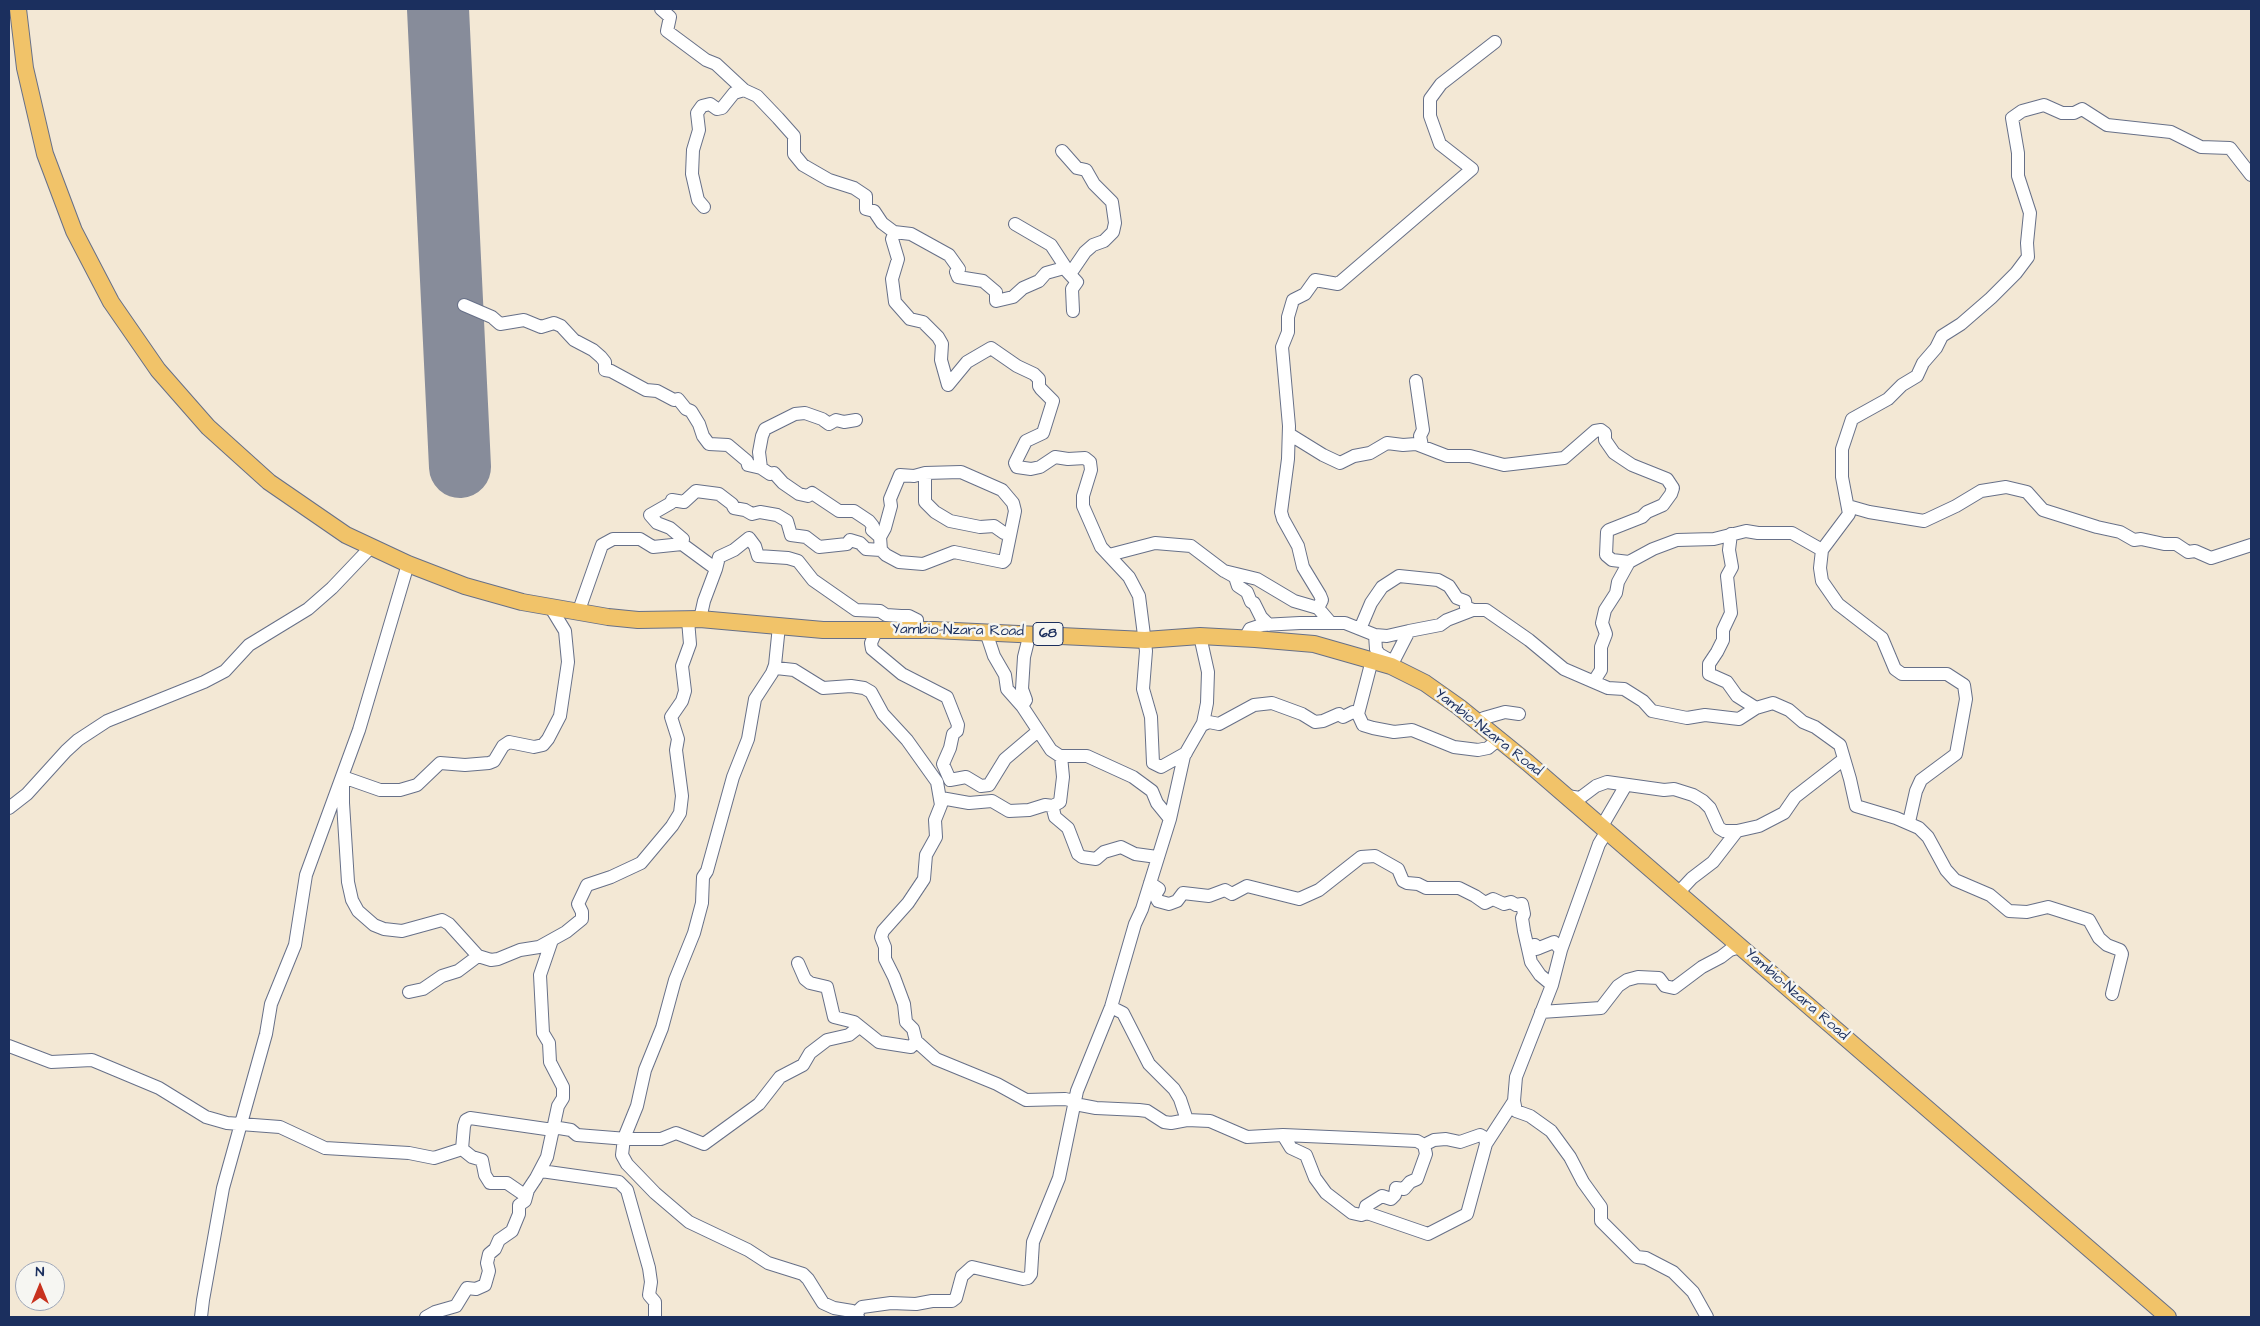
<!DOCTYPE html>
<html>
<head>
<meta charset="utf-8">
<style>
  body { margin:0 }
  #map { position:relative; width:2260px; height:1326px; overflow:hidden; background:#f3e8d5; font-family:"Architects Daughter",sans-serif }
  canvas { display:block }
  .frame { position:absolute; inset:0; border:10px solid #1b2f5e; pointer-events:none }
  .north { position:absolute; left:15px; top:1261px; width:50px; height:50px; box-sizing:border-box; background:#f6f6f2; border:1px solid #9ea6b7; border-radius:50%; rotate:0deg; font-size:14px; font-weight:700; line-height:20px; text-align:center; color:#1b2f5e }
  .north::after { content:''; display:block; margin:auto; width:18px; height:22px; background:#c8321e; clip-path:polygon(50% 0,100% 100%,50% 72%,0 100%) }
</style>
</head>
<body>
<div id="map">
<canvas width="2260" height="1326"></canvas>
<div class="frame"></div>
<div class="north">N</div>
</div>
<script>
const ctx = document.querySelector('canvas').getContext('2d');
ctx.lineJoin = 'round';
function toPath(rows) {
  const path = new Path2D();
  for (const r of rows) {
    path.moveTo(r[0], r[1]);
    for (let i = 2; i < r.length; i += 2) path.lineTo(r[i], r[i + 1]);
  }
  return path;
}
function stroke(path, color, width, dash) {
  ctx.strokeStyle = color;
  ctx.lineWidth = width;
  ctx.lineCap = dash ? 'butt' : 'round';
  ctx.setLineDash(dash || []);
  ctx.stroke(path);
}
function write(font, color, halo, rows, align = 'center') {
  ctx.font = font + ' "Architects Daughter",sans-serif';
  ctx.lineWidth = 5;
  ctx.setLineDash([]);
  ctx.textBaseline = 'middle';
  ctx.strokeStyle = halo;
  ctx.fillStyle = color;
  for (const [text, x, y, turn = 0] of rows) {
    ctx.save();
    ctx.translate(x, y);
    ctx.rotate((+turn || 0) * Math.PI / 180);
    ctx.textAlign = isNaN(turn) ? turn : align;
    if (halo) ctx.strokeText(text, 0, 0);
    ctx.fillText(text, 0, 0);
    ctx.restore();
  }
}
const runway = toPath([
  [438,9,460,467]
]);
const minor = toPath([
  [661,9,670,17,667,31,706,60,716,64,744,90,757,96,778,118,794,136,794,154,803,165,829,180,854,188,866,196,866,209,874,211,882,223,894,232,911,234,949,255,959,269,956,272,958,277,983,281,996,292,996,301,1013,297,1023,288,1039,281,1046,273,1064,268,1077,282,1072,289,1073,311],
  [704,207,698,200,692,174,693,150,699,130,697,113,702,106,710,104,717,109,722,108,734,93,744,90],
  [1015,224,1051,245,1070,274,1085,252,1093,245,1104,241,1113,232,1115,223,1112,202,1094,184,1086,170,1077,168,1062,151],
  [895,232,892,239,898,259,892,279,895,302,910,319,923,322,938,337,942,344,941,360,948,385,967,362,991,348,1017,366,1034,374,1039,379,1039,386,1041,389,1053,401,1043,433,1026,441,1015,463,1017,467,1031,469,1040,467,1055,457,1068,459,1085,458,1090,462,1091,470,1083,496,1083,506,1101,547,1129,577,1139,596,1146,651,1143,689,1151,717,1153,763,1161,767,1186,753],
  [464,305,492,317,500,324,524,320,541,327,554,323,561,326,574,340,593,350,601,357,605,362,605,370,611,371,646,390,657,391,674,400,678,399,686,409,691,411,699,424,703,436,709,444,728,445,747,461,748,465,761,468,770,474,774,473,783,483,799,494,808,496,812,493,839,511,854,511,869,521,873,526,872,530,880,537,881,550,886,555,899,562,923,564,954,552,1003,562,1005,560,1015,511,1013,503,1002,490,961,472,925,473,914,476,900,475,890,499,891,506,885,528,880,537],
  [1416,381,1423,430,1420,436,1422,446],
  [1289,434,1323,455,1340,463,1354,456,1370,453,1387,443,1403,445,1416,444,1447,456,1470,456,1504,465,1564,458,1595,431,1601,430,1605,433,1605,440,1614,453,1632,465,1667,479,1673,488,1671,494,1663,505,1647,512,1642,517,1609,530,1607,532,1606,555,1612,560,1629,562],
  [761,468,759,452,762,436,765,429,795,414,805,413,822,419,829,424,836,420,844,422,856,420],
  [925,473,925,502,935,512,950,521,980,527,994,526,1004,533,1009,533],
  [1848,506,1869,512,1924,521,1956,506,1981,491,2006,487,2027,492,2043,510,2097,527,2120,532,2134,540,2141,539,2164,544,2176,544,2188,552,2195,551,2211,558,2251,545],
  [1731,534,1729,550,1732,567,1727,576,1731,613,1723,630,1723,640,1717,652,1709,664,1709,674,1727,682,1737,696,1756,708,1773,703,1789,710,1803,722,1815,727,1840,745,1850,779,1856,806,1896,818,1919,828,1928,837,1946,870,1955,880,1990,895,2009,911,2027,912,2048,907,2089,920,2099,938,2107,945,2120,950,2122,954,2112,994],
  [682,544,683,539,670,528,657,523,650,515,671,503,672,500,684,502,696,491,719,494,732,504,734,508,745,510,752,514,760,512,777,515,787,521,791,535,806,537,819,547,847,544,850,540,860,543,866,549,881,550],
  [1822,550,1849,514,1842,477,1842,449,1852,419,1888,399,1902,385,1917,376,1923,363,1936,348,1942,336,1961,324,1991,298,2016,273,2028,257,2027,243,2030,213,2018,176,2018,153,2012,118,2022,111,2044,105,2062,113,2074,113,2082,109,2107,125,2171,132,2201,147,2230,148,2251,175],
  [1109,555,1155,543,1191,546,1224,571,1257,579,1294,601,1318,608,1330,622],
  [716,569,719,557,734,550,749,538,755,546,758,556,788,558,798,561,813,580,856,610,880,611,886,615,901,616,909,616,917,620,916,630],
  [1226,572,1235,577,1238,586,1247,592,1251,602,1254,603,1261,617,1269,625],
  [551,608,565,631,568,662,560,716,548,739,543,745,534,747,509,742,503,746,494,761,489,763,465,765,440,763,417,785,400,790,380,790,343,777,343,803,348,882,352,900,358,911,374,925,384,929,402,931,442,920,449,924,478,956,491,960,498,959,520,950,539,947,566,932,582,919,582,912,578,904,587,885,611,877,641,863,672,826,680,813,682,796,676,750,678,739,671,717,682,701,685,691,682,666,690,644,688,620],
  [1318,608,1322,600,1320,595,1303,567,1298,546,1283,519,1281,512,1288,459,1289,426,1282,347,1288,332,1288,317,1293,300,1305,294,1315,280,1338,284,1472,169,1440,144,1430,116,1430,99,1441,84,1495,42],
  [578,613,602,545,613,539,640,539,653,547,682,544,716,569,704,601,700,619],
  [779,626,775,665,772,673,755,699,748,739,733,777,707,871,703,877,702,903,694,933,675,980,662,1028,645,1070,637,1106,624,1138,622,1155,627,1164,655,1193,689,1222,748,1250,768,1263,803,1274,808,1279,823,1303,834,1308,852,1311,856,1313,858,1317],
  [877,629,871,643,872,649,902,674,947,697,958,725,957,731,953,734,950,748,943,764,950,780,966,777,981,786,989,785,1005,759,1038,731],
  [1360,629,1371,603,1382,587,1399,576,1438,580,1449,586,1457,598,1465,601,1466,607,1473,610],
  [986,632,994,656,1005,675,1007,689,1022,706],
  [1030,633,1024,657,1022,689,1026,700,1022,706,1051,750,1060,756,1087,756,1133,777,1152,791,1157,803,1170,819],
  [1375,635,1376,649,1379,654,1393,662],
  [1245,638,1250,629,1262,625,1300,623,1345,623,1375,635,1387,636,1409,631],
  [775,665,776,668,794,670,823,688,851,686,864,688,871,692,883,714,907,740,937,782,941,805,935,820,936,837,926,855,924,879,908,903,883,931,881,937,885,947,885,959,894,977,904,1004,906,1022,913,1029,916,1041,936,1059,997,1084,1026,1100,1065,1099,1070,1100,1075,1104,1096,1108,1139,1110,1147,1111,1164,1122,1171,1123,1187,1120,1210,1121,1247,1137,1283,1135,1375,1139,1417,1141,1424,1145,1434,1140,1446,1139,1460,1142,1480,1135,1485,1138,1486,1144],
  [1391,666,1409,631,1440,625,1447,620,1473,610,1486,610,1529,640,1564,669,1608,688,1624,689,1643,701,1652,711,1687,718,1705,715,1739,719,1756,708],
  [1594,681,1601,670,1601,647,1606,634,1602,623,1605,610,1616,593,1618,582,1629,562,1653,549,1677,540,1714,539,1746,531,1758,533,1792,533,1822,550,1820,568,1822,581,1838,604,1882,638,1895,669,1902,674,1947,674,1964,685,1966,699,1956,754,1921,780,1916,791,1909,822],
  [1358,714,1372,660],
  [1478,722,1484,718,1505,712,1519,714],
  [1202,725,1209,722,1219,724,1254,705,1272,703,1302,714,1315,722,1323,721,1339,714,1343,717,1353,712,1358,714,1363,725,1373,728,1394,732,1412,730,1454,747,1478,750,1488,748,1499,739],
  [1061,756,1063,777,1060,802,1053,806,1053,809,1055,817,1068,828,1078,854,1082,857,1096,859,1104,852,1121,847,1135,854,1157,857],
  [1567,796,1580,798,1596,786,1607,782,1664,790,1674,789,1693,795,1703,801,1710,808,1719,828,1724,831,1737,831,1759,826,1784,813,1795,797,1844,759],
  [941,798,969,803,992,801,1009,811,1029,810,1045,805,1053,806],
  [9,808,27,794,66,751,78,740,107,721,204,682,225,671,249,645,308,609,332,588,371,547],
  [1602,826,1626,785],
  [1150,883,1159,889,1155,895,1158,901,1169,904,1177,901,1183,893,1209,896,1225,890,1232,894,1247,886,1299,899,1319,890,1361,857,1375,856,1398,869,1403,881,1407,883,1418,884,1426,888,1459,888,1475,896,1485,903,1493,899,1504,904,1511,902,1516,905,1522,904,1524,914,1522,918,1524,931,1531,962,1540,975,1552,985],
  [1678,893,1692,878,1713,862,1737,831],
  [1529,946,1535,945,1536,949,1539,948,1554,942,1561,950],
  [798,963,805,979,810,983,827,987,834,1017,854,1022,879,1042,911,1047,916,1041],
  [409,992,423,989,442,976,458,971,478,956],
  [1111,1007,1123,1013,1149,1064,1174,1089,1180,1099,1187,1120],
  [1541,1012,1601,1008,1618,986,1627,980,1638,977,1659,978,1665,986,1674,988,1702,967,1721,957,1730,950,1740,947],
  [9,1046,51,1062,92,1060,159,1088,206,1117,227,1123,280,1127,325,1148,409,1153,434,1158,462,1149,472,1157,482,1160,485,1175,490,1183,507,1183,523,1194,526,1193,536,1178,547,1157,558,1106,563,1098,563,1087,550,1062,549,1043,543,1033,540,975,552,940],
  [1514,1101,1516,1111,1530,1116,1551,1131,1570,1157,1583,1182,1601,1207,1601,1221,1637,1257,1646,1258,1673,1272,1693,1292,1707,1317],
  [1283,1135,1291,1148,1306,1155,1315,1178,1326,1193,1352,1213,1361,1215,1364,1214,1366,1206,1382,1196,1391,1199,1395,1195,1396,1188,1404,1189,1410,1182,1417,1179,1426,1154,1424,1145],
  [462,1149,464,1126,466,1120,470,1118,546,1129,559,1128,571,1130,577,1135,627,1139,661,1139,676,1133,704,1144,759,1104,780,1077,803,1065,810,1053,827,1040,849,1035,859,1027],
  [541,1171,619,1182,627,1190,649,1268,651,1282,649,1295,655,1302,655,1317],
  [1364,1212,1428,1234,1467,1214,1486,1144,1514,1101,1516,1077,1552,985,1561,950,1599,844,1607,831],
  [856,1313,862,1307,891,1303,916,1304,932,1301,952,1301,956,1298,962,1276,972,1267,1023,1279,1028,1278,1031,1274,1033,1242,1059,1178,1077,1091,1111,1007,1135,924,1142,909,1170,819,1184,756,1203,723,1207,703,1208,672,1200,636],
  [201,1317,203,1300,223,1188,266,1034,271,1004,295,945,306,875,359,730,408,564],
  [426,1317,435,1312,456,1306,467,1288,476,1289,485,1285,489,1271,487,1263,489,1254,495,1249,499,1240,512,1231,519,1214,519,1205,525,1201,528,1190]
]);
const major = toPath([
  [18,9,25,68,45,154,74,231,111,302,158,370,208,427,269,482,346,535,408,564,465,586,522,602,608,617,638,620,700,619,823,630,934,630,1145,640,1200,636,1255,639,1314,644,1391,666,1425,683,1459,707,1528,763,2168,1317]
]);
const shields = [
  [1048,634,30]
];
const shieldNames = [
  ["68",1048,634]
];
const streetNames = [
  ["Yambio-Nzara Road",958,631,1],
  ["Yambio-Nzara Road",1488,733,38],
  ["Yambio-Nzara Road",1796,995,41]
];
stroke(runway, '#878c9a', 62);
stroke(minor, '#677088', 14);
stroke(major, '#677088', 18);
stroke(minor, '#fff', 12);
stroke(major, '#f1c369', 16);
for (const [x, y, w] of shields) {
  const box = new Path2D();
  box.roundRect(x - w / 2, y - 11.5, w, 23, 4);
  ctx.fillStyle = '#f6f6f2';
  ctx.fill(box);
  stroke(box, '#1b2f5e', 1);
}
write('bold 14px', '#1b2f5e', null, shieldNames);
write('15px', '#1b2f5e', '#f6f6f2', streetNames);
</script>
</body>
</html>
